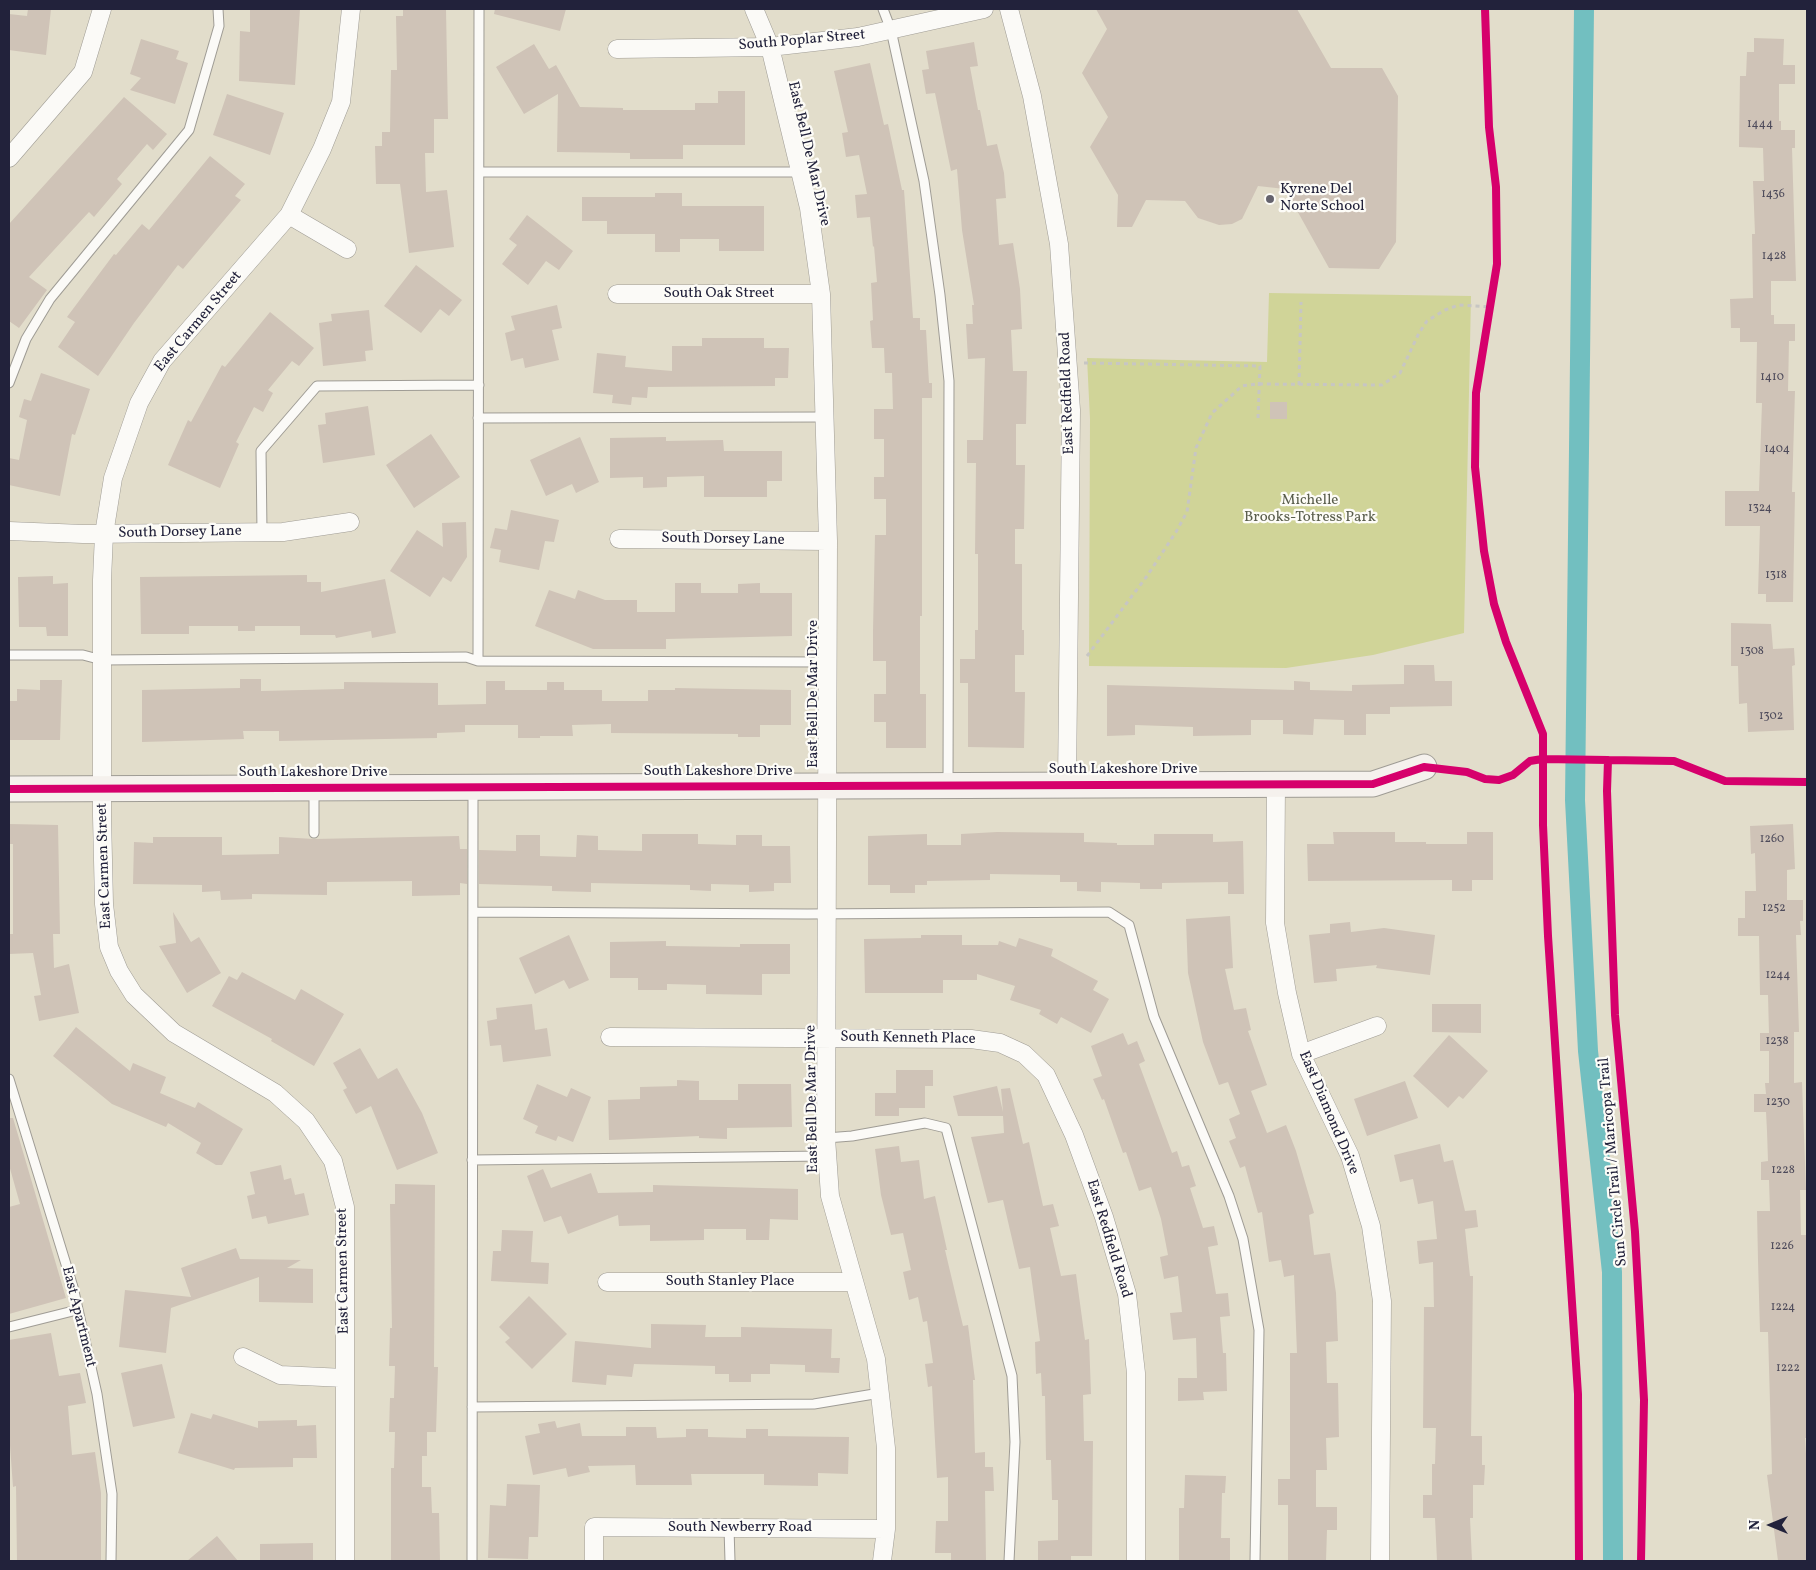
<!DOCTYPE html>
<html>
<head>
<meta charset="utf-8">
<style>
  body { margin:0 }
  #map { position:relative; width:1816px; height:1570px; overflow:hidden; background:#e2ddcb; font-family:Vollkorn,serif }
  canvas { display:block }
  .frame { position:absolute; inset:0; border:10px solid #22223b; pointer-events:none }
  .north { position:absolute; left:1746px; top:1500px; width:50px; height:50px; -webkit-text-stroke:4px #fdfcf7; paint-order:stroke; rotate:270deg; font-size:14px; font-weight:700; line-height:20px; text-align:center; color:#22223b }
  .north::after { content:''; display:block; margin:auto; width:18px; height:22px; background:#22223b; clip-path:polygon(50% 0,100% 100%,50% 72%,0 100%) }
</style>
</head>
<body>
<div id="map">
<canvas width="1816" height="1570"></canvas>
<div class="frame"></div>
<div class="north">N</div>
</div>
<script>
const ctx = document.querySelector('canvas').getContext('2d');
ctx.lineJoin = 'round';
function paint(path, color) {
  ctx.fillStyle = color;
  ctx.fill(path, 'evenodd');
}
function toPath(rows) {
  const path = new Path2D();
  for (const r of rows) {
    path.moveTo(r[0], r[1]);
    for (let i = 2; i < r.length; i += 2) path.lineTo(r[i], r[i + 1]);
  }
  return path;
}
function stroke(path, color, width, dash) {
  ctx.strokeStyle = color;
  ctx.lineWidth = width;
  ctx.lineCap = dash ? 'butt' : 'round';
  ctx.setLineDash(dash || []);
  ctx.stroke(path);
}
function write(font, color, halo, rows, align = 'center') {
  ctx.font = font + ' Vollkorn,serif';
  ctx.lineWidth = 4.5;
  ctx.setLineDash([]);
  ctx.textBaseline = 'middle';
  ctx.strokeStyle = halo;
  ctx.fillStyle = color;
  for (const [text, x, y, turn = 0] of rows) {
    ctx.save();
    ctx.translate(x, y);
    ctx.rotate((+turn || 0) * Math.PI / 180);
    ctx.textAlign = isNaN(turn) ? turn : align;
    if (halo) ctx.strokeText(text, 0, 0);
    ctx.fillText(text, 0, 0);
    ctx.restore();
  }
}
const green = toPath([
  [1269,293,1471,296,1464,633,1373,655,1286,668,1089,666,1090,419,1087,358,1267,362]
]);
const canal = toPath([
  [1584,9,1575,800,1588,1051,1612,1272,1613,1561]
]);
const building = toPath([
  [28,9,51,9,46,55,9,50,9,14,27,16],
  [250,9,300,9,295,85,239,81,240,31,250,32],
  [403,9,446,9,448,119,434,119,434,153,425,153,426,192,447,190,454,247,409,253,400,184,376,184,375,146,382,146,382,132,390,132,391,70,397,70,396,16,403,16],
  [495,9,566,9,560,31,494,14],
  [1096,9,1297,9,1331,68,1382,68,1398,96,1396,242,1379,269,1329,268,1285,189,1258,186,1242,219,1232,224,1219,225,1198,218,1185,201,1146,200,1132,227,1117,227,1118,195,1090,147,1108,117,1082,73,1107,29],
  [1754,38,1784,39,1783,65,1795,65,1795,84,1779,84,1779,121,1781,121,1781,130,1795,130,1795,148,1792,148,1796,281,1771,281,1771,315,1774,315,1774,324,1795,324,1795,341,1789,341,1788,391,1795,391,1792,492,1795,492,1793,602,1766,602,1766,594,1758,594,1760,526,1725,526,1725,491,1759,491,1762,403,1756,403,1757,342,1740,342,1740,328,1731,328,1730,299,1753,298,1752,234,1755,234,1753,181,1764,181,1763,148,1739,147,1740,76,1746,76,1747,52,1754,52],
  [141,39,179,51,176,59,188,63,175,104,130,90,141,78,130,74],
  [974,42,978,66,970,67,978,110,980,110,987,146,997,144,1004,173,1006,198,996,199,999,245,1013,243,1020,289,1022,329,1011,330,1013,371,1027,371,1026,424,1016,424,1016,465,1025,465,1024,529,1015,529,1015,564,1022,564,1022,630,1024,630,1024,655,1015,655,1015,692,1025,692,1024,748,968,747,968,683,960,683,960,659,975,659,975,630,978,630,978,554,975,554,976,463,967,463,967,440,983,440,985,358,968,359,966,324,973,324,972,305,974,305,962,230,957,169,951,171,935,93,926,94,922,70,929,69,926,51],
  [534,44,549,69,556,65,580,107,623,108,623,110,695,110,695,103,718,103,718,91,745,91,745,145,683,145,683,159,630,159,630,153,557,152,558,94,524,114,496,67],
  [870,63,884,125,888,124,902,190,904,190,913,318,920,318,920,330,926,330,929,383,932,383,932,398,922,398,922,616,920,616,920,694,926,694,926,748,886,748,886,722,874,722,874,694,886,694,886,661,873,661,873,631,875,535,886,535,886,499,874,499,874,477,884,477,884,439,874,439,874,409,893,409,892,373,885,373,884,348,872,348,870,321,873,320,871,283,877,282,874,246,873,247,870,217,857,218,855,195,867,194,859,155,846,157,842,133,848,132,834,71],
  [227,94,284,113,270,155,213,135],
  [124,97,167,134,153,150,147,144,117,179,122,184,94,217,89,212,29,277,47,290,19,328,9,321,9,224],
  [210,156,245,184,235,196,241,200,183,269,178,265,134,323,98,376,58,347,75,322,67,317,114,254,116,255,142,224,149,230],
  [655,193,682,193,682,206,764,206,764,251,719,251,719,239,680,239,680,252,655,252,655,234,607,234,607,221,582,221,582,197,655,197],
  [527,215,573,251,559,270,546,261,528,285,502,264,517,245,509,239],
  [416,265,462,300,449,316,440,309,421,333,384,306],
  [557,305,562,328,552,330,559,360,525,368,523,358,511,361,505,333,515,330,511,316],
  [369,310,373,350,365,351,366,361,323,366,319,323,332,321,331,314],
  [270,312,314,348,299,366,292,361,268,390,273,393,263,412,254,407,236,442,239,444,220,488,168,465,188,420,191,422,222,365,225,367],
  [702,338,764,338,764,348,789,348,788,378,775,378,775,386,648,387,647,398,632,397,631,405,612,403,613,395,593,393,597,353,626,356,625,367,672,371,672,346,702,346],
  [41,373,90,389,75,435,72,434,60,496,9,485,9,458,19,460,27,420,19,417,24,399,31,401],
  [1270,402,1287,402,1287,419,1270,419],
  [368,406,375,455,323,463,318,425,326,424,325,413],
  [431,434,460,477,414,508,386,465],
  [580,437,599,482,576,493,572,484,546,496,530,460],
  [666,437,666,441,723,440,724,451,782,451,782,481,767,481,767,497,704,497,704,476,667,477,667,487,643,488,643,477,610,478,610,438],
  [511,510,559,520,554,542,545,541,539,570,499,562,501,550,490,548,495,528,507,530],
  [466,522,467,557,451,582,443,577,430,597,390,571,417,530,443,547,442,523],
  [307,575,307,582,321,582,321,592,385,579,396,633,372,638,371,631,336,638,335,635,300,635,300,626,255,626,255,631,238,631,238,626,189,626,189,634,141,634,140,577],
  [53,576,53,584,68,583,68,636,47,636,46,627,19,627,18,577],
  [675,583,701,583,701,593,738,593,738,584,760,583,760,593,792,593,792,636,666,639,666,649,593,649,535,626,549,590,575,599,578,590,605,600,637,600,637,612,675,612],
  [1731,623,1771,624,1773,649,1794,648,1795,665,1792,666,1794,730,1748,732,1747,703,1739,704,1738,666,1731,666],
  [1404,665,1434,665,1435,681,1452,681,1452,706,1390,707,1390,714,1366,714,1366,735,1344,735,1344,720,1314,719,1313,735,1283,734,1283,720,1251,720,1251,735,1193,736,1193,727,1135,725,1135,735,1107,736,1107,685,1294,690,1294,681,1310,682,1310,690,1352,691,1352,685,1404,684],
  [240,679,261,679,261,691,344,689,344,682,438,683,438,705,486,704,486,681,505,681,505,690,547,690,547,682,564,682,564,690,602,690,602,701,648,701,648,690,675,690,675,688,791,690,791,725,760,725,760,737,738,737,738,734,611,733,611,724,572,725,573,736,540,736,540,738,518,738,518,725,465,725,465,732,437,733,437,738,279,741,279,731,243,731,244,739,142,742,142,690,240,688],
  [40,680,62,680,60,740,9,740,9,701,17,701,17,689,40,690],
  [9,824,58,825,60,934,53,934,54,968,69,964,79,1013,39,1021,34,996,41,995,33,953,9,954,9,934,13,934,13,844,9,844],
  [1793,824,1795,869,1787,870,1787,900,1803,900,1803,921,1800,921,1801,935,1796,935,1799,1032,1794,1032,1794,1083,1802,1082,1806,1190,1800,1190,1801,1235,1807,1235,1807,1438,1805,1438,1807,1470,1807,1561,1778,1561,1767,1475,1772,1474,1768,1332,1760,1332,1758,1260,1757,1211,1770,1211,1769,1180,1761,1180,1761,1162,1768,1161,1767,1131,1766,1112,1754,1112,1754,1094,1766,1094,1765,1083,1769,1083,1769,1051,1760,1051,1760,1033,1769,1033,1768,995,1760,995,1759,936,1738,936,1738,918,1745,918,1745,891,1756,891,1755,853,1751,854,1750,826],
  [997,832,1084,833,1084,842,1117,843,1117,845,1154,845,1154,834,1213,834,1213,842,1243,841,1244,894,1228,894,1228,882,1162,883,1162,889,1140,889,1140,883,1101,882,1101,892,1077,891,1077,882,1060,882,1060,875,990,874,990,880,927,881,927,885,915,885,915,893,890,893,890,885,868,885,868,836,927,834,927,845,961,845,961,834],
  [1333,832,1395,832,1395,842,1426,842,1426,844,1467,844,1467,832,1493,832,1493,880,1472,880,1472,891,1452,891,1452,880,1308,881,1307,844,1334,844],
  [642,834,698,834,698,844,736,845,736,835,762,835,762,846,790,846,791,883,774,883,774,891,749,892,749,885,711,884,711,891,690,890,690,885,591,883,591,892,552,891,552,886,479,884,479,850,516,851,516,835,540,835,540,856,576,857,577,835,598,836,598,850,642,851],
  [459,836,460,849,467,849,467,884,460,883,460,895,412,896,412,881,327,882,327,895,252,894,252,899,221,900,220,891,202,892,202,885,133,884,134,842,153,843,153,837,222,837,222,855,279,854,279,837,314,839],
  [173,912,191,942,199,937,221,973,187,993,159,946,176,943],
  [1230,916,1233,968,1225,969,1234,1010,1246,1008,1251,1030,1248,1031,1267,1085,1251,1091,1267,1133,1286,1125,1296,1151,1314,1213,1309,1215,1314,1255,1330,1253,1336,1293,1338,1341,1326,1342,1327,1383,1338,1383,1339,1437,1326,1438,1327,1470,1316,1470,1316,1507,1337,1507,1337,1530,1327,1530,1326,1561,1288,1561,1288,1505,1278,1505,1278,1479,1290,1479,1290,1353,1297,1353,1294,1275,1284,1277,1281,1260,1269,1262,1262,1212,1258,1213,1245,1166,1240,1168,1229,1141,1236,1138,1229,1119,1240,1114,1228,1082,1219,1085,1203,1042,1188,973,1186,919],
  [1350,922,1351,932,1384,928,1435,935,1430,975,1376,968,1377,965,1336,969,1337,981,1314,983,1309,935,1330,933,1330,924],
  [569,935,589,980,569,989,564,980,535,994,519,958],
  [921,935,962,935,962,945,998,945,999,941,1016,947,1019,938,1053,949,1051,956,1098,981,1093,990,1109,999,1091,1033,1061,1017,1057,1024,1039,1014,1041,1010,1010,1000,1015,986,977,974,977,980,943,980,943,993,865,993,864,939,921,938],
  [666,941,666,946,740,947,740,944,790,944,790,974,762,974,762,995,706,994,706,985,667,984,667,990,638,990,638,978,610,978,610,942],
  [242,972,295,1000,301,989,344,1014,314,1066,271,1041,272,1039,212,1006,229,976,237,980],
  [532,1004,535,1030,547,1028,551,1056,503,1062,501,1045,490,1046,487,1021,497,1019,496,1008],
  [1432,1004,1481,1004,1481,1033,1432,1032],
  [76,1027,130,1071,133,1063,166,1077,160,1093,195,1108,198,1102,243,1129,222,1165,216,1165,196,1153,201,1143,168,1123,166,1127,112,1104,53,1056],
  [1123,1033,1128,1045,1137,1041,1145,1061,1139,1064,1172,1153,1177,1151,1182,1167,1189,1165,1196,1186,1190,1188,1203,1228,1214,1226,1218,1245,1208,1247,1216,1294,1228,1293,1230,1316,1220,1317,1223,1353,1226,1353,1227,1391,1203,1392,1204,1400,1178,1401,1178,1378,1197,1378,1196,1338,1173,1340,1170,1313,1182,1312,1178,1276,1164,1279,1160,1257,1168,1255,1161,1219,1151,1187,1139,1191,1126,1152,1123,1153,1104,1099,1102,1100,1093,1079,1102,1076,1091,1046],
  [1449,1035,1488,1071,1463,1099,1459,1096,1448,1108,1413,1076],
  [360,1048,378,1079,397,1068,422,1113,438,1153,397,1170,371,1106,356,1114,343,1090,347,1088,333,1063],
  [896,1070,933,1070,933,1086,925,1086,925,1108,899,1108,899,1116,875,1116,875,1093,896,1093],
  [677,1080,699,1081,699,1100,738,1100,738,1084,791,1084,792,1127,727,1128,727,1139,699,1138,699,1136,609,1140,608,1100,640,1099,640,1087,677,1086],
  [1405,1081,1418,1118,1367,1136,1354,1099],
  [537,1084,567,1097,571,1088,591,1097,573,1142,558,1136,556,1141,535,1133,538,1126,523,1119],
  [997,1086,1003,1112,1001,1089,1010,1088,1023,1144,1029,1142,1043,1206,1053,1204,1059,1226,1050,1228,1061,1276,1076,1274,1085,1340,1089,1339,1091,1394,1083,1395,1084,1441,1093,1441,1092,1556,1071,1556,1071,1561,1038,1561,1038,1541,1058,1540,1058,1500,1052,1500,1051,1460,1046,1460,1045,1396,1042,1396,1041,1373,1036,1374,1035,1342,1040,1341,1030,1267,1019,1269,1003,1200,988,1203,971,1137,1004,1133,1003,1116,958,1116,953,1096],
  [9,1118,13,1118,66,1298,9,1314,9,1207,20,1204,9,1165],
  [1440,1144,1444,1162,1453,1160,1465,1211,1476,1210,1478,1227,1465,1229,1470,1276,1473,1276,1471,1436,1482,1436,1482,1465,1485,1465,1484,1485,1473,1485,1473,1518,1470,1518,1472,1561,1437,1561,1435,1518,1423,1518,1423,1495,1432,1495,1432,1464,1435,1464,1436,1428,1423,1428,1424,1307,1434,1307,1433,1262,1419,1264,1417,1241,1437,1239,1433,1201,1418,1204,1413,1179,1400,1182,1394,1155],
  [899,1146,901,1162,919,1160,924,1199,935,1196,947,1250,945,1250,963,1326,968,1325,975,1380,973,1380,975,1453,985,1452,985,1467,993,1467,994,1491,985,1491,986,1561,951,1561,951,1553,935,1553,936,1521,948,1521,948,1477,937,1478,932,1386,928,1387,925,1364,933,1363,927,1321,923,1322,918,1297,909,1300,903,1272,911,1270,903,1233,891,1235,881,1195,875,1149],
  [281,1165,284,1180,291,1178,295,1195,304,1193,309,1215,268,1224,266,1216,252,1219,247,1196,255,1194,250,1172],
  [543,1169,551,1188,591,1173,598,1193,653,1192,653,1185,798,1189,798,1220,770,1219,769,1240,746,1240,746,1229,704,1229,704,1240,650,1241,650,1225,619,1226,618,1215,568,1234,561,1216,544,1222,527,1176],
  [395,1184,435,1185,434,1367,438,1367,436,1432,427,1432,427,1456,422,1456,422,1487,431,1487,432,1513,439,1513,440,1561,391,1561,391,1468,394,1468,395,1432,389,1432,390,1398,394,1398,395,1366,389,1366,390,1328,392,1328,390,1204,395,1204],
  [502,1230,533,1231,531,1262,549,1263,548,1284,491,1281,493,1251,501,1251],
  [236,1248,240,1259,301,1260,287,1268,313,1269,313,1303,259,1302,259,1277,171,1308,166,1353,119,1347,125,1290,191,1297,181,1268],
  [529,1296,567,1334,532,1369,505,1342,510,1338,499,1327],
  [651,1324,706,1325,705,1337,741,1337,741,1327,832,1329,831,1358,840,1358,839,1373,805,1372,805,1365,770,1364,770,1374,751,1374,751,1382,729,1382,729,1374,715,1374,715,1366,634,1364,632,1377,607,1375,606,1385,572,1382,575,1341,651,1348],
  [51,1333,59,1376,80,1373,86,1403,68,1406,72,1455,95,1452,101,1493,101,1561,17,1561,16,1486,13,1487,9,1432,9,1340],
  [162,1364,175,1418,133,1427,121,1373],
  [191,1413,211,1419,213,1414,258,1428,258,1421,297,1420,297,1426,316,1425,317,1458,293,1458,293,1467,235,1468,234,1470,178,1453],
  [555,1421,557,1428,580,1423,582,1436,626,1436,626,1427,656,1427,657,1438,686,1437,686,1429,708,1429,708,1437,746,1438,746,1429,768,1429,768,1436,849,1437,848,1474,818,1473,818,1486,764,1485,764,1474,691,1474,692,1485,636,1485,635,1465,588,1466,590,1472,568,1477,566,1468,533,1475,525,1436,540,1433,538,1424],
  [1185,1475,1226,1476,1225,1493,1222,1493,1221,1538,1230,1538,1230,1561,1179,1561,1179,1508,1184,1508],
  [507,1484,540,1485,538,1537,529,1537,528,1559,488,1558,490,1505,506,1506],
  [217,1536,238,1561,187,1561],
  [313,1543,313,1561,260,1561,260,1544]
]);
const path = toPath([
  [1084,363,1260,366,1258,418],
  [1299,385,1301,302],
  [1087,656,1147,576,1176,532,1187,512,1196,448,1212,413,1242,386,1256,384,1382,385,1400,373,1419,333,1427,321,1445,310,1459,305,1490,307]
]);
const lane = toPath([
  [883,9,891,30,924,181,940,295,949,381,948,784],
  [479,172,800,172],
  [9,383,26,339,50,299,189,130,219,26,218,9],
  [478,418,824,417],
  [262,532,261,451,317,386,479,385],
  [9,655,83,655,102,660,466,657,478,661,828,662],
  [478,661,479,9],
  [314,790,314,833],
  [473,912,807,914,1109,912,1129,925,1154,1017,1229,1196,1243,1239,1259,1330,1255,1561],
  [9,1079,73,1287,97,1394,112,1494,111,1561],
  [826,1138,852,1136,925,1123,946,1128,1012,1376,1015,1442,1009,1561],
  [472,1160,827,1156],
  [9,1327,77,1310],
  [472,1407,814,1404,880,1393],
  [729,1528,730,1561],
  [472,1561,473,789]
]);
const street = toPath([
  [754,9,770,47,809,208,821,294,828,541,826,1138,830,1196,876,1359,886,1448,886,1529,882,1561],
  [1009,9,1032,96,1059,244,1071,410,1067,783],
  [617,49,770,47,858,37,984,9],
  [9,158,83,72,102,9],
  [289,215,347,249],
  [617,294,821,294],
  [9,531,83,534,283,532,350,522],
  [619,539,828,541],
  [1276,784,1275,923,1287,993,1301,1054,1350,1156,1371,1226,1382,1301,1380,1561],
  [610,1037,971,1039,1000,1043,1024,1054,1046,1075,1074,1135,1104,1217,1127,1294,1136,1373,1136,1561],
  [1301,1054,1377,1026],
  [607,1282,853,1282],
  [243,1357,280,1375,345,1378],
  [345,1561,345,1207,333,1161,306,1121,275,1093,174,1033,134,995,119,971,109,947,104,904,102,816,102,580,104,534,113,478,139,403,162,361,289,215,322,149,341,102,351,9],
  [594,1561,594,1527,886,1529]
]);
const secondary = toPath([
  [9,789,1373,784,1424,767]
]);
const cycleway = toPath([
  [1485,9,1489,127,1496,187,1497,264,1476,393,1475,467,1484,551,1494,604,1506,642,1543,734,1543,825,1548,936,1578,1394,1579,1561],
  [1608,760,1607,791,1615,1015,1635,1232,1644,1400,1641,1561],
  [9,789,1373,784,1424,767,1467,772,1485,779,1499,780,1513,775,1530,761,1542,759,1674,761,1725,781,1807,782]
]);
const markers = [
  [1270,199,5,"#65636d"]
];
const numberNames = [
  ["1444",1760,125],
  ["1436",1773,195],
  ["1428",1774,257],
  ["1410",1772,378],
  ["1404",1777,450],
  ["1324",1760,509],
  ["1318",1776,576],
  ["1308",1752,652],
  ["1302",1771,717],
  ["1260",1772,840],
  ["1252",1774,909],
  ["1244",1778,976],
  ["1238",1777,1042],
  ["1230",1778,1103],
  ["1228",1783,1171],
  ["1226",1782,1247],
  ["1224",1783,1308],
  ["1222",1788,1369]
];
const streetNames = [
  ["South Poplar Street",802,41,-5],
  ["East Bell De Mar Drive",808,154,77],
  ["South Oak Street",719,294],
  ["East Carmen Street",199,322,-50],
  ["East Redfield Road",1068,393,-92],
  ["South Dorsey Lane",180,533,-1],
  ["South Dorsey Lane",723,540,1],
  ["East Bell De Mar Drive",814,694,-90],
  ["South Lakeshore Drive",1123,770],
  ["South Lakeshore Drive",718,772],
  ["South Lakeshore Drive",313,773],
  ["East Carmen Street",105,866,-92],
  ["South Kenneth Place",908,1039,1],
  ["East Bell De Mar Drive",813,1099,-91],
  ["East Diamond Drive",1328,1113,67],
  ["Sun Circle Trail / Maricopa Trail",1614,1162,-95],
  ["East Redfield Road",1108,1239,73],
  ["East Carmen Street",344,1271,-91],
  ["South Stanley Place",730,1282],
  ["East Apartment",78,1317,76],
  ["South Newberry Road",740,1528]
];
const poiNames = [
  ["Kyrene Del",1280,190],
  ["Norte School",1280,207]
];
const parkNames = [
  ["Michelle",1310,501],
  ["Brooks-Totress Park",1310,518]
];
paint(green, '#d0d498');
stroke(canal, '#72bfc0', 20);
paint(building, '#cfc3b7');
stroke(lane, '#9f9c95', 11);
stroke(street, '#9f9c95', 19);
stroke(secondary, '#9f9c95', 27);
stroke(path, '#c7c6c3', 3, [4, 4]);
stroke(lane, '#fbfaf7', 9);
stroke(street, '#fbfaf7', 18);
stroke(secondary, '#f5f1ed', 25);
stroke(cycleway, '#d6006c', 8);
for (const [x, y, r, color] of markers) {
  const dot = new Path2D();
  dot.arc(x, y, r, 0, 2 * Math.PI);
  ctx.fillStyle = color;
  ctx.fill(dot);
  stroke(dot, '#fdfcf7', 2);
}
write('12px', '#4d4a5a', null, numberNames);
write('15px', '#22223b', '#fdfcf7', streetNames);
write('15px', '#22223b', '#fdfcf7', poiNames, 'left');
write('15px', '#5a5e4d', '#fdfcf7', parkNames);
</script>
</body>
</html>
